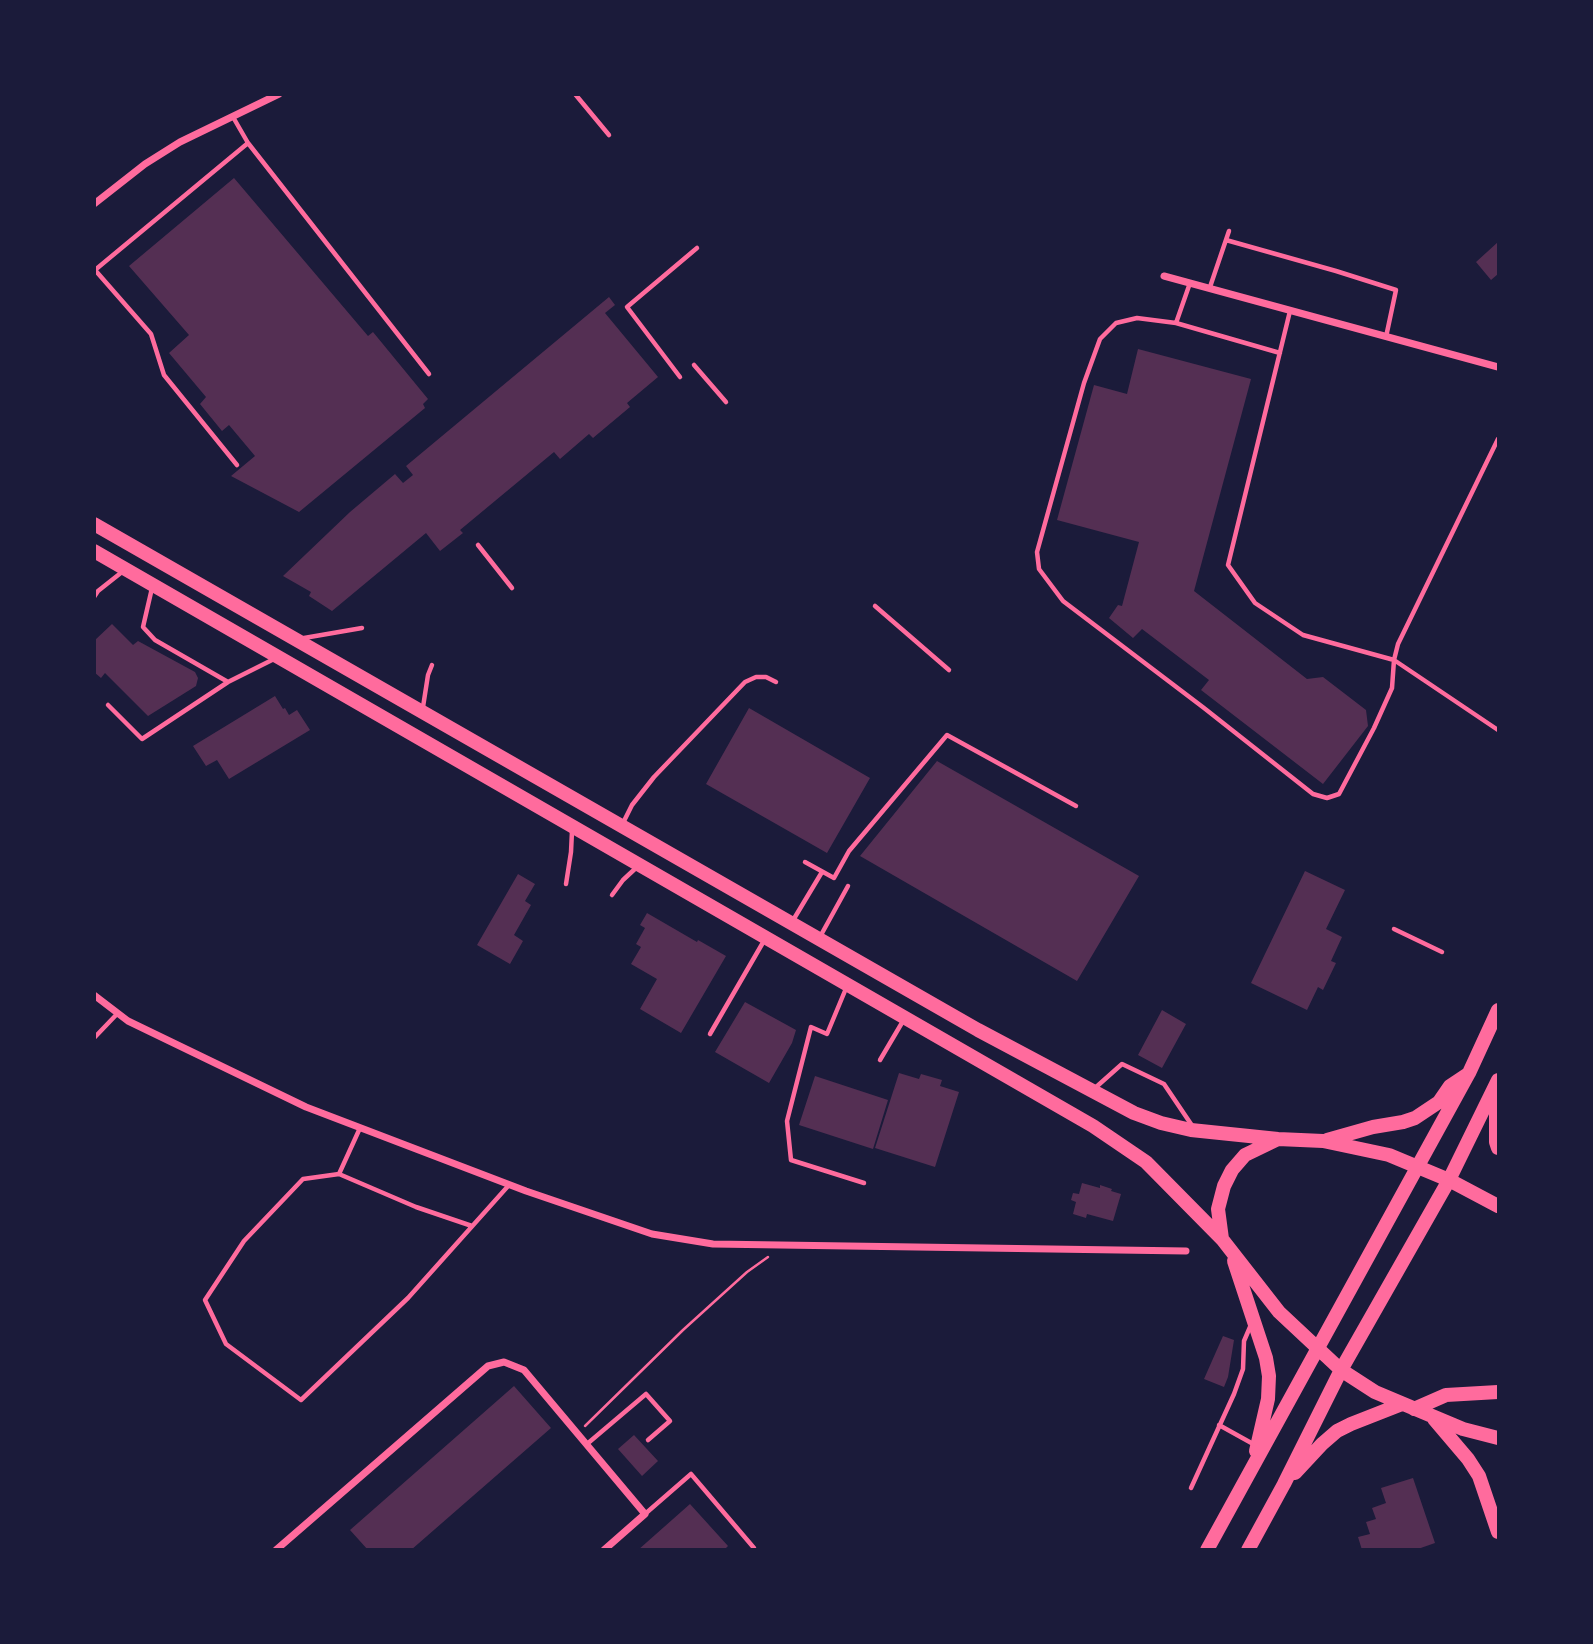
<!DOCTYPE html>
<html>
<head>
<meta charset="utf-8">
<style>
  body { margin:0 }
  #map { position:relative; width:1593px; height:1644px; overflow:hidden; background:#1b1b3a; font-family:Roboto,sans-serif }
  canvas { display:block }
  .frame { position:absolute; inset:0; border:96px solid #1b1b3a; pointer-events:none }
</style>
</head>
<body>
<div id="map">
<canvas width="1593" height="1644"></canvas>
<div class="frame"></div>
</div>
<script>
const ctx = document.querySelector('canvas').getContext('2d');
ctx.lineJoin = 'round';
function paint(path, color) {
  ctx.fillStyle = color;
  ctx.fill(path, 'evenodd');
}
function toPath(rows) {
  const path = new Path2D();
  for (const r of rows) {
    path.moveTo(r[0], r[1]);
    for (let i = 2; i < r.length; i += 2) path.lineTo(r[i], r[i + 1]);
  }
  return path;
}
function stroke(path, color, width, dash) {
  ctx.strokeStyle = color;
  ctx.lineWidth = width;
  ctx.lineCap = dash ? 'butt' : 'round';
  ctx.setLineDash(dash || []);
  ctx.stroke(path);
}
const building = toPath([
  [234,178,368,336,373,332,428,399,423,404,425,408,299,512,231,476,255,456,229,425,222,431,200,404,206,397,169,353,189,335,129,266],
  [1498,242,1498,274,1491,280,1476,262],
  [609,297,615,305,605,313,658,377,627,403,630,407,593,438,589,434,560,459,554,452,460,530,463,533,440,551,426,533,332,611,309,596,311,592,283,576,350,512,395,474,403,483,413,475,406,466],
  [1138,349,1251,379,1194,591,1307,679,1323,677,1366,710,1368,726,1323,784,1201,690,1209,680,1142,629,1133,638,1109,618,1118,605,1122,606,1139,542,1057,520,1094,385,1127,394],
  [112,624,133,645,138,641,195,672,198,678,196,686,148,716,105,673,101,678,94,672,94,641],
  [275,696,283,709,285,708,289,715,297,710,310,730,229,779,217,760,206,766,193,746],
  [749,708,870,778,827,853,706,784],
  [937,761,1139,876,1077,981,860,856],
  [1305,871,1345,890,1326,929,1342,937,1331,961,1336,963,1323,990,1318,987,1307,1010,1251,983],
  [518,874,535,884,525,901,531,905,514,935,523,941,510,964,477,945],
  [647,913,697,942,698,940,726,956,681,1033,640,1009,657,979,631,964,641,947,636,944,645,928,640,925],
  [745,1002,796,1030,792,1043,769,1083,715,1052],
  [1162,1010,1186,1024,1162,1068,1138,1055],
  [899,1073,919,1079,921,1074,942,1080,940,1086,959,1092,935,1167,875,1148],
  [815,1076,888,1100,873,1149,799,1125],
  [1082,1183,1100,1188,1100,1185,1112,1189,1111,1191,1121,1194,1113,1221,1087,1214,1086,1218,1073,1214,1076,1202,1071,1200,1073,1193,1079,1194],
  [1223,1336,1234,1340,1228,1377,1224,1387,1204,1379],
  [514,1386,551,1428,411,1550,368,1550,350,1530],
  [634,1435,658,1461,642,1476,618,1449],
  [1413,1478,1435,1543,1415,1550,1362,1550,1358,1537,1370,1534,1366,1522,1376,1519,1372,1508,1386,1503,1381,1488],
  [690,1504,728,1546,724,1550,638,1550]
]);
const path = toPath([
  [585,1426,683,1330,747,1272,768,1257]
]);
const service = toPath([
  [575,94,609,135],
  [233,117,248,143,429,374],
  [1226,240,1336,271,1396,290,1386,337],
  [1210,287,1229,231],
  [1290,311,1228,565,1255,603,1303,635,1394,660,1498,730],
  [1176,323,1190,283],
  [1280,353,1176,323,1137,318,1116,323,1100,339,1084,383,1037,552,1039,569,1063,601,1204,708,1313,794,1327,798,1339,794,1374,728,1392,688,1394,660,1398,644,1498,439],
  [694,365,726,402],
  [680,377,627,307,697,248],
  [237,465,164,375,151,334,95,270,248,143],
  [478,545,512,588],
  [94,597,98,591,122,572],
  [875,606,949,670],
  [304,638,362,628],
  [228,682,274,659],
  [108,705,142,739,228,682,155,640,143,627,152,588],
  [423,707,428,675,432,665],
  [622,825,632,805,654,777,745,682,756,677,766,677,776,682],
  [805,862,834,878,849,851,947,735,1076,806],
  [566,884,571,852,572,831],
  [612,895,623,880,637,867],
  [792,922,822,872],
  [1394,929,1442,952],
  [821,935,848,886],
  [847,986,827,1034,811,1027,787,1121,791,1160,864,1183],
  [710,1034,765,939],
  [94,1038,117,1014],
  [880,1060,903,1021],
  [1095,1088,1122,1064,1164,1084,1193,1127],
  [360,1128,339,1174,303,1179,244,1241,205,1300,226,1344,301,1400,408,1298,509,1185],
  [339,1174,416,1207,472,1226],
  [1219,1425,1255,1445],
  [587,1444,646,1394,670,1421,648,1440],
  [1191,1488,1234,1394,1243,1369,1244,1341,1250,1327],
  [645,1514,691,1474,754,1548,753,1550]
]);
const minor = toPath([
  [94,204,145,164,180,142,279,94],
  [1164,276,1498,367],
  [94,995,128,1021,306,1107,526,1191,652,1234,713,1244,1186,1251],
  [276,1550,488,1366,504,1362,524,1370,645,1514,604,1550]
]);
const primary = toPath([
  [94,524,978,1030,1134,1113,1161,1123,1191,1130,1278,1139,1323,1141,1389,1155,1449,1180,1498,1206],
  [94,551,1093,1126,1146,1162,1222,1239,1279,1312,1341,1370,1375,1392,1463,1429,1498,1438],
  [1496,1090,1496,1142,1498,1148],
  [1327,1140,1373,1127,1403,1122,1415,1118,1439,1102,1450,1086,1468,1074],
  [1222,1239,1218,1209,1224,1186,1232,1170,1245,1155,1276,1140],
  [1234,1261,1266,1358,1269,1376,1268,1399,1256,1451],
  [1414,1409,1446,1395,1498,1392],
  [1434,1419,1468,1459,1479,1476,1498,1532],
  [1295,1473,1322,1444,1337,1431,1351,1424,1402,1404],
  [1207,1550,1469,1073,1498,1010],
  [1248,1550,1284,1484,1341,1370,1449,1180,1498,1080]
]);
paint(building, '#542f53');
stroke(path, '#ff6b9d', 2.5);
stroke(service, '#ff6b9d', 4.5);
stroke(minor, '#ff6b9d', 7);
stroke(primary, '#ff6b9d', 14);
</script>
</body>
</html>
